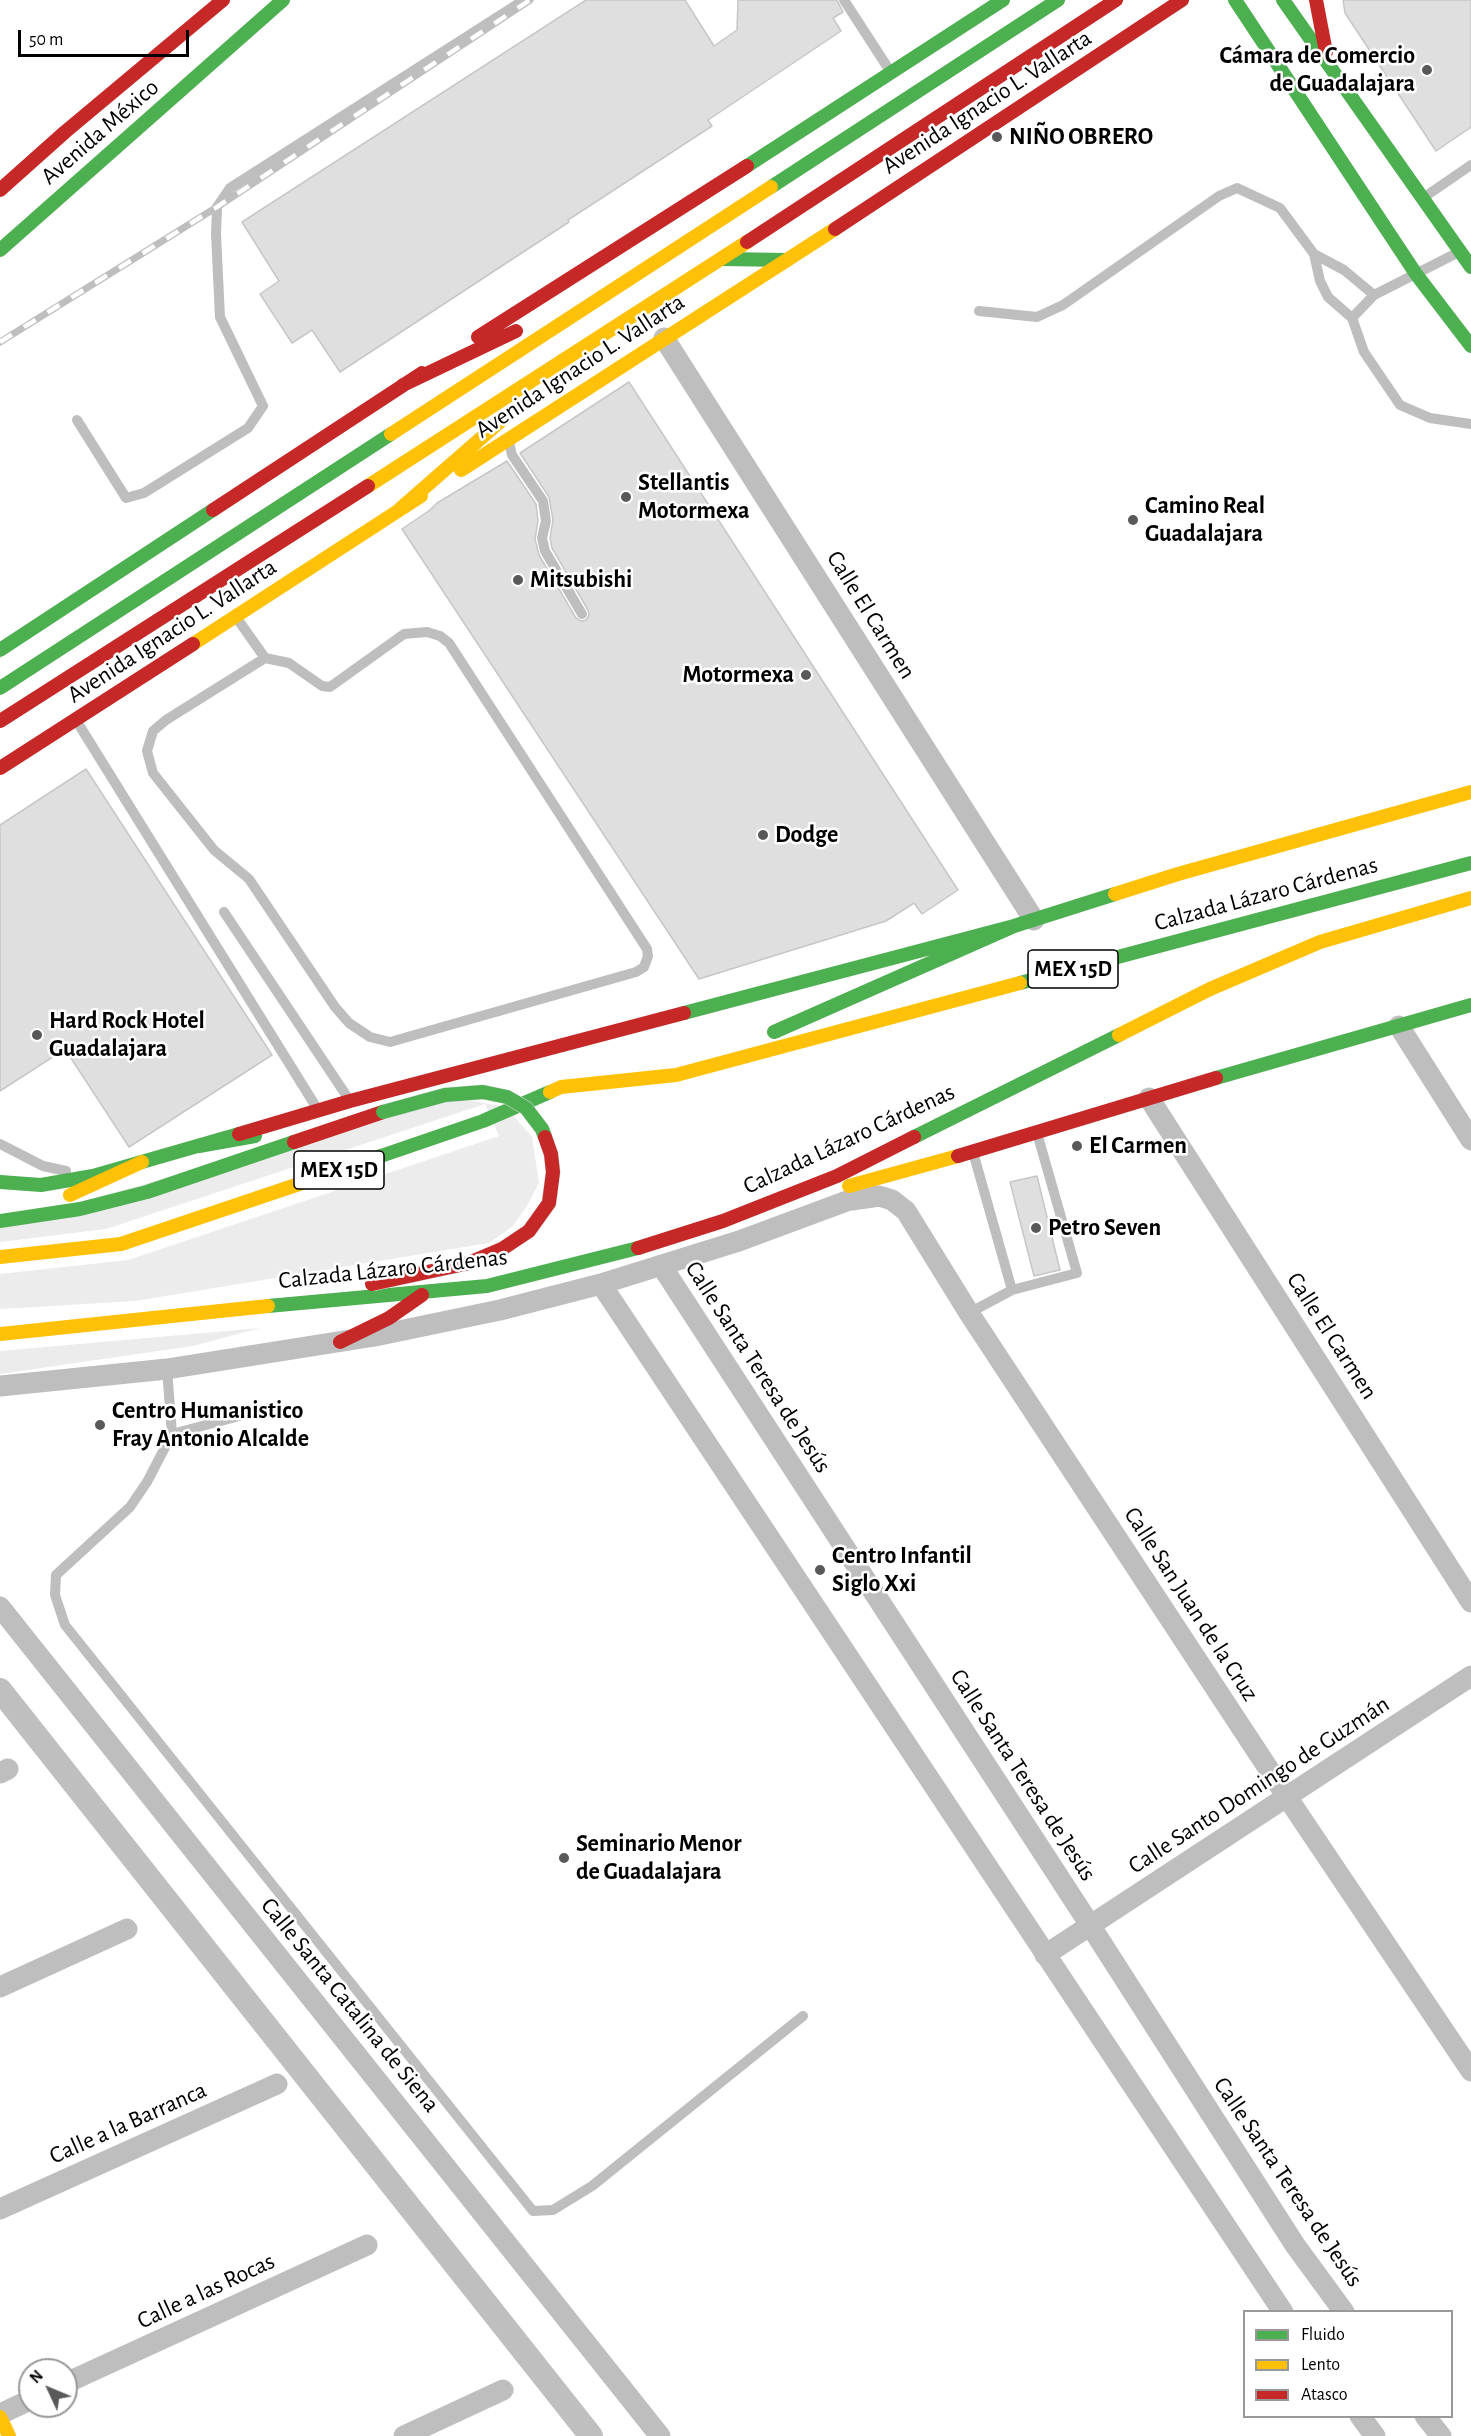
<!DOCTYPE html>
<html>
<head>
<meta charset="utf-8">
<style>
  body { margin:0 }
  #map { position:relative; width:1471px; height:2436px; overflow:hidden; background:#fff; font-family:"Alegreya Sans",sans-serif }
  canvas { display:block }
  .legend { position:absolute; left:1243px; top:2310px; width:210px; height:108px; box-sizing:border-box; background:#fff; border:2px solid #999; margin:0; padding:8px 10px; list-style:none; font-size:18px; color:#000 }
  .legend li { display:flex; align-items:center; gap:12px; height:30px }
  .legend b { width:30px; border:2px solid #999 }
  .north { position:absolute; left:18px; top:2358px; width:60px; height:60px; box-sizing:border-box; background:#fff; border:2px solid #999; border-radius:50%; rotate:314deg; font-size:16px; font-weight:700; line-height:24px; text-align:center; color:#000 }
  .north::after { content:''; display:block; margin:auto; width:21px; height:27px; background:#595959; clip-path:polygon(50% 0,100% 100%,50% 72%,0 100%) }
  .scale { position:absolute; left:18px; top:30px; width:171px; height:27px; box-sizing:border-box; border:3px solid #000; border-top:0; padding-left:8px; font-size:18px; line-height:21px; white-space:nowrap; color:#000; -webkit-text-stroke:4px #fff; paint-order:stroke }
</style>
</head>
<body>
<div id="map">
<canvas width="1471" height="2436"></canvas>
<ul class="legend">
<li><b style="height:8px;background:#4caf50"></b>Fluido</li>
<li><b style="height:8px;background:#ffc107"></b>Lento</li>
<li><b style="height:8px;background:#c62828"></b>Atasco</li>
</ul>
<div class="north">N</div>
<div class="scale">50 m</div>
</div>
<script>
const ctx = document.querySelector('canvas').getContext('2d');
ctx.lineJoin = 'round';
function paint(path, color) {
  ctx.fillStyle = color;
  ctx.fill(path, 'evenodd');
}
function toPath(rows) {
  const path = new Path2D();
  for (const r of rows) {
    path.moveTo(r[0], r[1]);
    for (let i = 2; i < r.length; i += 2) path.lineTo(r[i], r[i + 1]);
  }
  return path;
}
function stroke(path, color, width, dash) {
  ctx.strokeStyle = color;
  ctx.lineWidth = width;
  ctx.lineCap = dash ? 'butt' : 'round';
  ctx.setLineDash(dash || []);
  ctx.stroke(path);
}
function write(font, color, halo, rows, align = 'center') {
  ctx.font = font + ' "Alegreya Sans",sans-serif';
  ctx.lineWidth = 5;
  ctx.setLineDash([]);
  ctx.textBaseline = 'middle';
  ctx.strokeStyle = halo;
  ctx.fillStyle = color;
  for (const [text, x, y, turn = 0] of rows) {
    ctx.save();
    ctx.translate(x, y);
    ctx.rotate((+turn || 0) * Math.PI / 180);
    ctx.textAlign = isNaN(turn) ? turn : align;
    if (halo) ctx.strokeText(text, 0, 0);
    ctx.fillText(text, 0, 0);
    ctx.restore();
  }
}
const green = toPath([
  [456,1098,506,1107,532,1137,539,1183,527,1206,512,1227,489,1243,135,1301,0,1309,0,1274,128,1260,499,1136,485,1104,106,1229,0,1242,0,1224],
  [260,1328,193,1346,0,1374,0,1351]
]);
const canal = toPath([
  [0,1690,591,2436]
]);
const building = toPath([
  [586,0,685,0,714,46,737,30,738,0,837,0,843,12,833,18,841,31,708,120,712,126,568,220,569,222,340,372,312,330,292,343,260,294,279,281,242,222,586,0],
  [1343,0,1471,0,1471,127,1436,151,1345,13,1343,0],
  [629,382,958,890,922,914,914,903,886,921,699,979,402,529,430,510,437,503,507,461,536,504,538,521,535,539,539,555,576,618,581,621,586,620,589,615,588,610,552,548,550,538,553,520,549,497,520,453,629,382],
  [86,769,272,1055,129,1147,65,1049,0,1091,0,825,86,769],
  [1037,1176,1060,1270,1034,1276,1010,1182,1037,1176]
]);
const lane = toPath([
  [844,0,890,71],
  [1423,198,1471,165],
  [1457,253,1374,295,1352,318,1364,352,1400,405,1430,418,1471,424],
  [1314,254,1320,281,1328,297,1352,318],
  [979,311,1037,317,1063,305,1219,196,1237,188,1280,208,1314,254,1344,270,1374,295],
  [77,420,126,498,144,493,248,428,263,406,220,317,216,234,217,207,230,188,524,0],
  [509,442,512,455,543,501,546,521,542,538,545,551,582,614],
  [236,617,265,658,289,663,322,686,330,687,404,634,427,632,440,636,449,643,647,949,648,956,644,967,636,972,390,1042,370,1037,349,1023,335,1007,249,879,214,850,153,773,147,751,153,731,166,720,265,658],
  [76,720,318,1110],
  [224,912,348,1098],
  [0,1144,43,1166,66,1171],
  [973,1152,1012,1290,1077,1273,1037,1133],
  [969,1313,1012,1290],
  [167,1369,172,1434,277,1406],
  [172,1434,147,1482,130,1507,56,1575,55,1595,65,1625,533,2211,553,2210,592,2186,803,2016]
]);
const street = toPath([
  [664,338,1034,920],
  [1399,1026,1471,1140],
  [1149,1098,1471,1602],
  [852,1200,879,1196,892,1200,906,1211,969,1313,1287,1797,1471,2071],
  [661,1265,1090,1925,1295,2245,1344,2312],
  [601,1284,1283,2312],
  [0,1386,167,1369,375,1336,500,1310,601,1284,739,1241,863,1195],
  [0,1607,660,2436],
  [0,1773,8,1769],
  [1045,1955,1471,1676],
  [0,1987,127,1929],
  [0,2209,277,2084],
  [66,2383,367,2245],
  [0,2414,30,2400],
  [1360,2416,1375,2436],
  [1425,2416,1441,2436],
  [404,2436,503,2390]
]);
const fast = toPath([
  [1235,0,1416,274,1471,346],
  [1283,0,1471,267],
  [747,166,1003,0],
  [771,187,1058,0],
  [0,250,283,0],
  [721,259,787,260],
  [0,650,213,510],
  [0,688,391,434],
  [1020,983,1471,863],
  [684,1013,1014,926,1115,894],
  [774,1032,1014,926],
  [1216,1078,1471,1005],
  [914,1137,1119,1035],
  [199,1146,255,1136],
  [0,1182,41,1185,93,1176,239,1134],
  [305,1182,483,1121,550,1092],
  [0,1221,80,1209,147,1192,294,1142],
  [268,1306,487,1286,638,1248]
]);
const slow = toPath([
  [391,434,771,187],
  [461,470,835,229],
  [368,486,747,242],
  [400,509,503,419],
  [193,644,421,496],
  [1115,894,1178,874,1471,792],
  [1119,1035,1210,989,1320,942,1471,898],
  [550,1092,561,1087,676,1075,1020,983],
  [849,1186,958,1156],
  [70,1195,142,1162],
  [0,1257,121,1244,305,1182],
  [0,1334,268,1306],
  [0,2417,9,2436]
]);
const jam = toPath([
  [1316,0,1326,52],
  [0,190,65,132,223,0],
  [835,229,1182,0],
  [747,242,1116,0],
  [478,337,747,166],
  [403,385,516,331],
  [213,510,422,373],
  [0,721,368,486],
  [0,768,193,644],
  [239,1134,350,1101,684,1013],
  [294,1142,383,1112],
  [958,1156,1216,1078],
  [638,1248,723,1221,837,1176,914,1137],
  [340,1342,389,1318,422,1295]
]);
const rail = toPath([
  [0,342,217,207,530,0]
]);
const fastBridge = toPath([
  [383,1112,445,1095,483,1092,507,1097,526,1108,542,1129,545,1137]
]);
const jamBridge = toPath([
  [372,1284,469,1263,502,1249,529,1231,549,1203,553,1172,551,1154,545,1137]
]);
const markers = [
  [1427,70,6,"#595959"],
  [997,137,6,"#595959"],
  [626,497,6,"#595959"],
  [1133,520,6,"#595959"],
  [518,580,6,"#595959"],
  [806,675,6,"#595959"],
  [763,835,6,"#595959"],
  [37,1035,6,"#595959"],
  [1077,1146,6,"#595959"],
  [1036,1228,6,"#595959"],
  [100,1425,6,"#595959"],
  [820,1570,6,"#595959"],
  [564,1858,6,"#595959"]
];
const shields = [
  [1073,969,90],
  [339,1170,90]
];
const shieldNames = [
  ["MEX 15D",1073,969],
  ["MEX 15D",339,1170]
];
const poiNames = [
  ["Cámara de Comercio",1415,56,"right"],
  ["de Guadalajara",1415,84,"right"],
  ["NIÑO OBRERO",1009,137],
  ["Stellantis",638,483],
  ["Motormexa",638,511],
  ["Camino Real",1145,506],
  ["Guadalajara",1145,534],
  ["Mitsubishi",530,580],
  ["Motormexa",794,675,"right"],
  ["Dodge",775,835],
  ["Hard Rock Hotel",49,1021],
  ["Guadalajara",49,1049],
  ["El Carmen",1089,1146],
  ["Petro Seven",1048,1228],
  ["Centro Humanistico",112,1411],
  ["Fray Antonio Alcalde",112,1439],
  ["Centro Infantil",832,1556],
  ["Siglo Xxi",832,1584],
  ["Seminario Menor",576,1844],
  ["de Guadalajara",576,1872]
];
const streetNames = [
  ["Avenida Ignacio L. Vallarta",987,102,-33],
  ["Avenida México",100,132,-41],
  ["Avenida Ignacio L. Vallarta",580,366,-33],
  ["Calle El Carmen",871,615,58],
  ["Avenida Ignacio L. Vallarta",172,631,-33],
  ["Calzada Lázaro Cárdenas",1266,894,-15],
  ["Calzada Lázaro Cárdenas",849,1139,-25],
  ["Calzada Lázaro Cárdenas",393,1269,-6],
  ["Calle El Carmen",1332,1336,57],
  ["Calle Santa Teresa de Jesús",758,1367,57],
  ["Calle San Juan de la Cruz",1191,1604,57],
  ["Calle Santa Teresa de Jesús",1023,1775,57],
  ["Calle Santo Domingo de Guzmán",1259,1785,-33],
  ["Calle Santa Catalina de Siena",350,2005,51],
  ["Calle a la Barranca",128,2123,-24],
  ["Calle Santa Teresa de Jesús",1288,2182,56],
  ["Calle a las Rocas",206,2291,-25]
];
paint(green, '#ececec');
stroke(canal, '#bfbfbf', 24);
paint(building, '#dfdfdf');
stroke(building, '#c7c7c7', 1.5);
stroke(lane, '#bebebe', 10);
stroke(street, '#bebebe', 21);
stroke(fast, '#4caf50', 14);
stroke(slow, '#ffc107', 14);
stroke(jam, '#c62828', 14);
stroke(rail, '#bebebe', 7);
stroke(rail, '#fff', 4.5, [14]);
stroke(fastBridge, '#dbdbdb', 15, []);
stroke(jamBridge, '#dbdbdb', 15, []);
stroke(fastBridge, '#4caf50', 14);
stroke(jamBridge, '#c62828', 14);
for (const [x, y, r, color] of markers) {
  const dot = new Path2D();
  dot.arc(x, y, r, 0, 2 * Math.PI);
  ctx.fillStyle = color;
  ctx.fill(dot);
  stroke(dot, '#fff', 2);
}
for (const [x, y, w] of shields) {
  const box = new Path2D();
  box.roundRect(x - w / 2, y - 19, w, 38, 4.5);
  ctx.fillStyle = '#fff';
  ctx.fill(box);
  stroke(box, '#000', 1.5);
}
write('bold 22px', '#000', null, shieldNames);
write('bold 24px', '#000', '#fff', poiNames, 'left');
write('24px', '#000', '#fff', streetNames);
</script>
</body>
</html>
